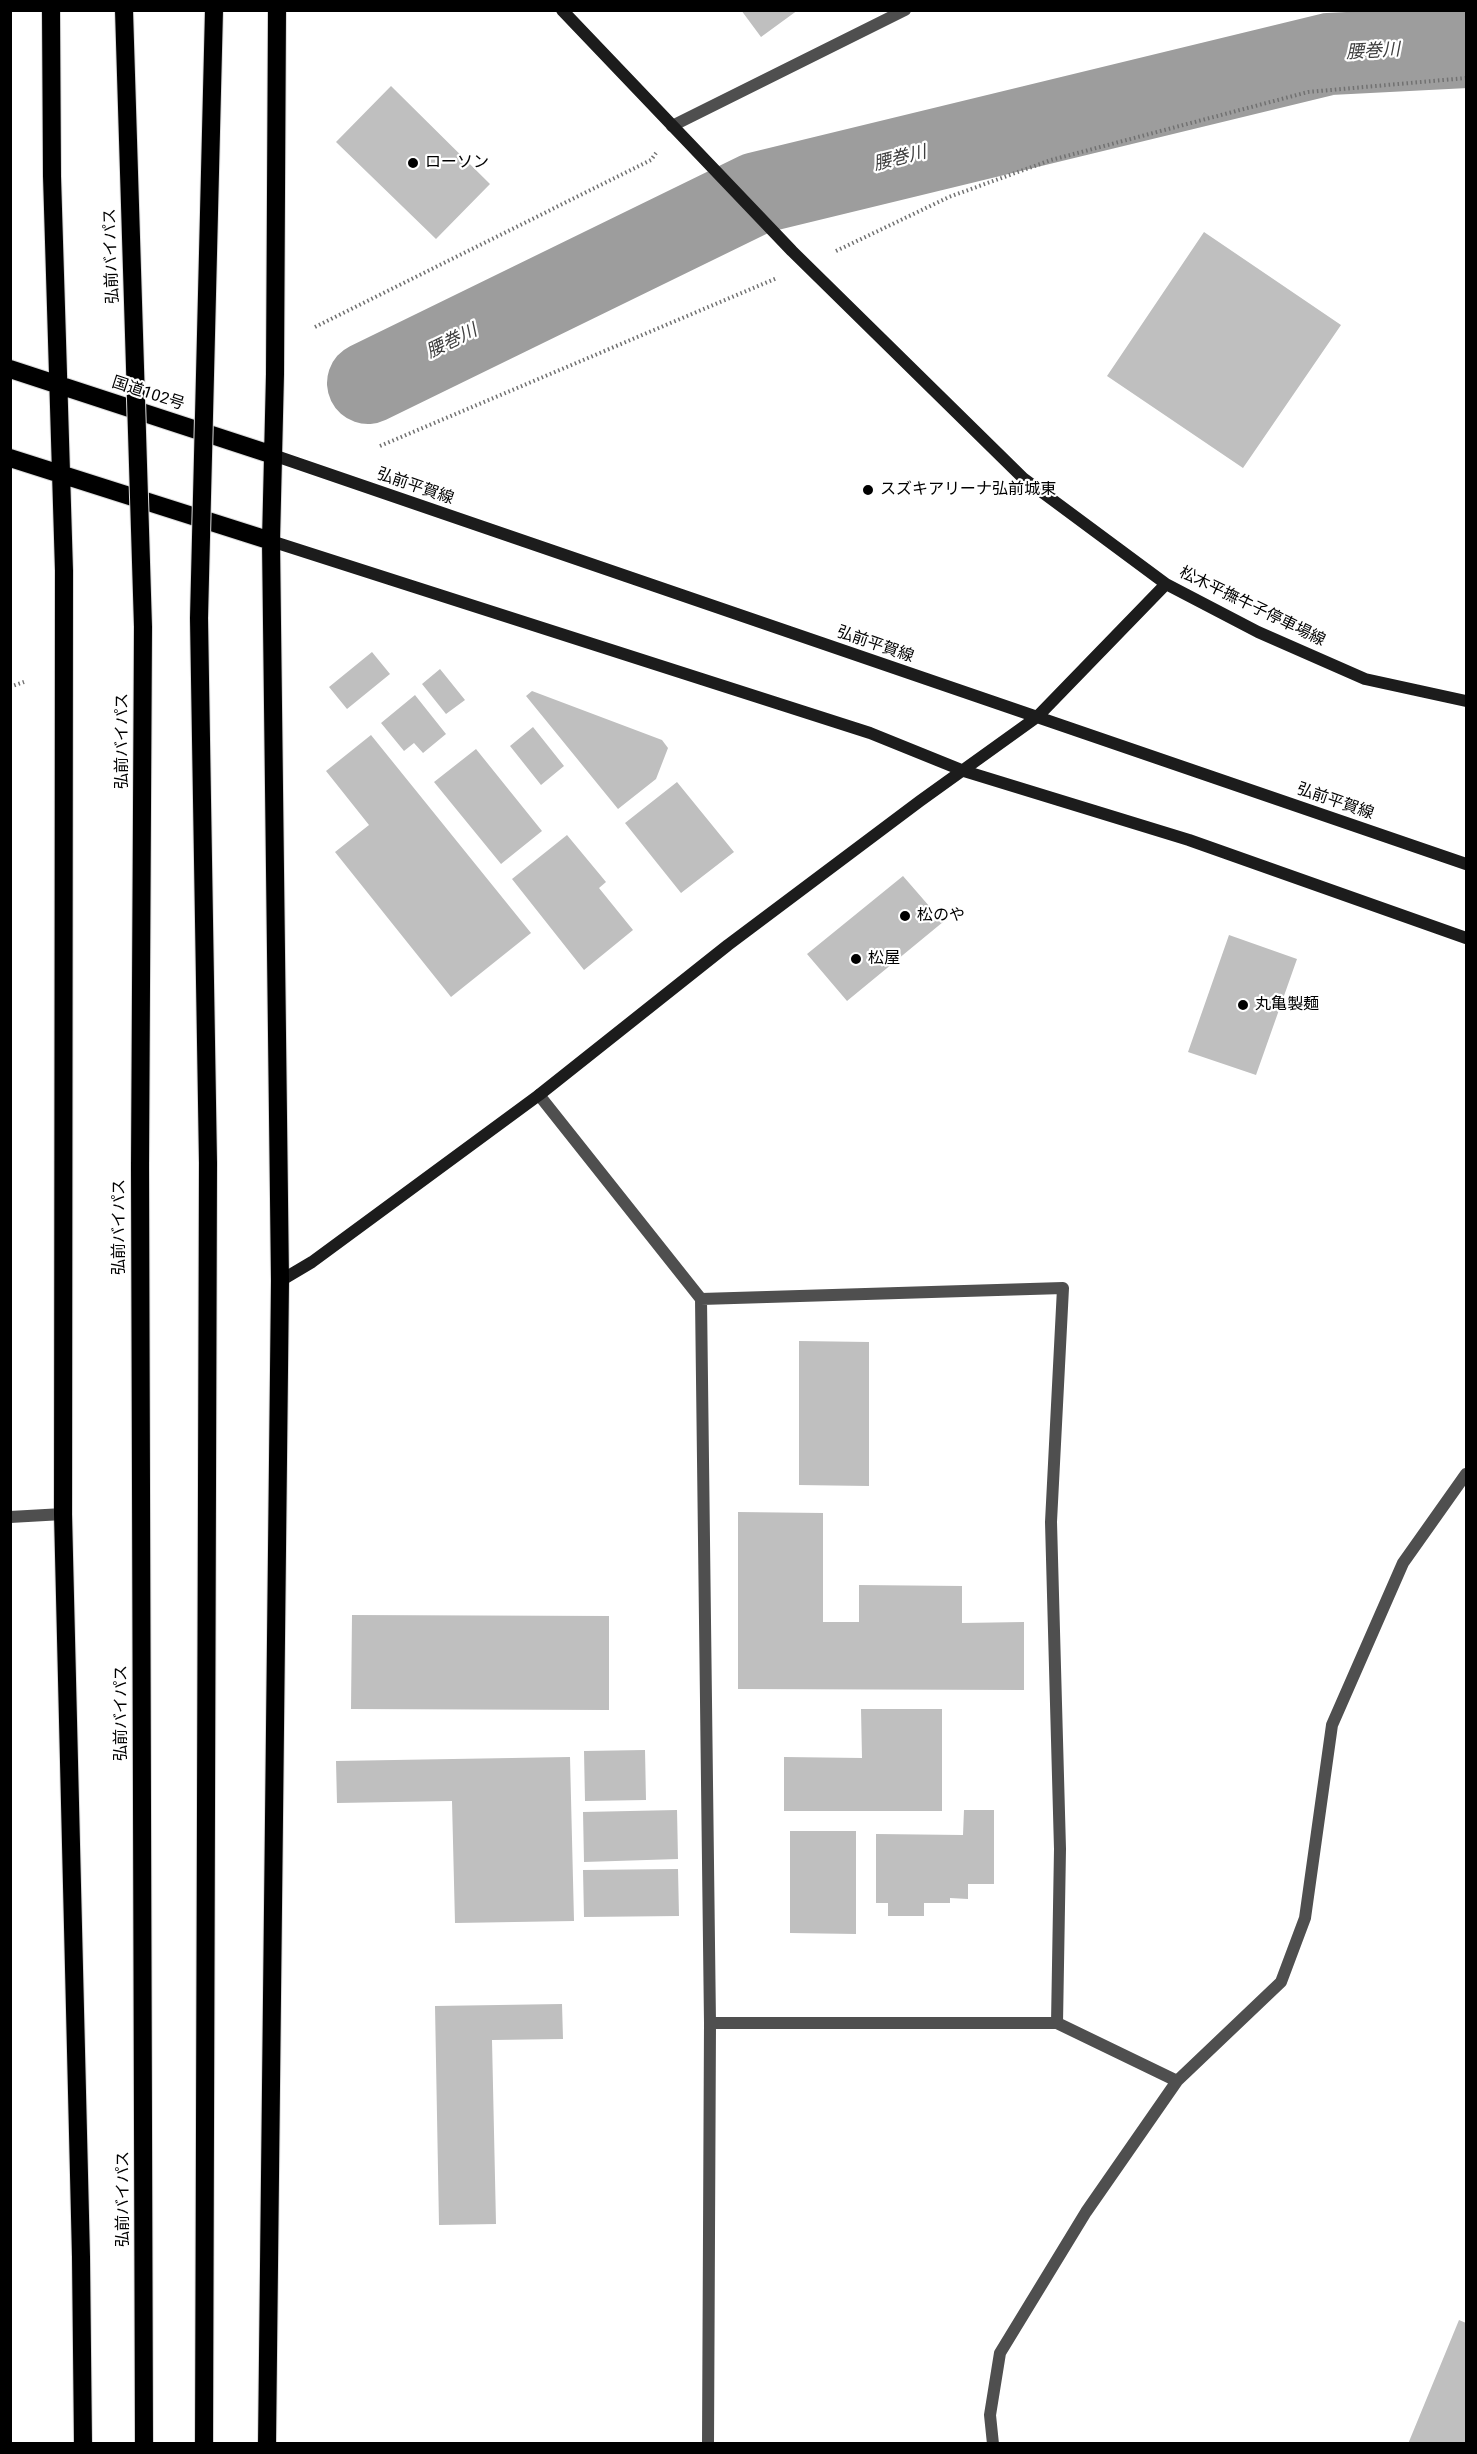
<!DOCTYPE html>
<html>
<head>
<meta charset="utf-8">
<style>
  body { margin:0 }
  #map { position:relative; width:1477px; height:2454px; overflow:hidden; background:#fff; font-family:Roboto,sans-serif }
  canvas { display:block }
  .frame { position:absolute; inset:0; border:12px solid #000; pointer-events:none }
</style>
</head>
<body>
<div id="map">
<canvas width="1477" height="2454"></canvas>
<div class="frame"></div>
</div>
<script>
const ctx = document.querySelector('canvas').getContext('2d');
ctx.lineJoin = 'round';
function toPath(rows) {
  const path = new Path2D();
  for (const r of rows) {
    path.moveTo(r[0], r[1]);
    for (let i = 2; i < r.length; i += 2) path.lineTo(r[i], r[i + 1]);
  }
  return path;
}
function stroke(path, color, width, dash) {
  ctx.strokeStyle = color;
  ctx.lineWidth = width;
  ctx.lineCap = dash ? 'butt' : 'round';
  ctx.setLineDash(dash || []);
  ctx.stroke(path);
}
function paint(path, color) {
  ctx.fillStyle = color;
  ctx.fill(path, 'evenodd');
}
function write(font, color, halo, rows, align = 'center') {
  ctx.font = font + ' Roboto,"Noto Sans JP",sans-serif';
  ctx.lineWidth = 4.5;
  ctx.setLineDash([]);
  ctx.textBaseline = 'middle';
  ctx.strokeStyle = halo;
  ctx.fillStyle = color;
  for (const [text, x, y, turn = 0] of rows) {
    ctx.save();
    ctx.translate(x, y);
    ctx.rotate((+turn || 0) * Math.PI / 180);
    ctx.textAlign = isNaN(turn) ? turn : align;
    if (halo) ctx.strokeText(text, 0, 0);
    ctx.fillText(text, 0, 0);
    ctx.restore();
  }
}
const river = toPath([
  [368,383,757,193,1329,54,1466,47]
]);
const building = toPath([
  [741,10,798,10,761,37],
  [391,86,490,184,436,239,336,142],
  [1204,232,1341,325,1243,468,1107,376],
  [372,652,390,674,347,709,329,687],
  [440,669,465,700,446,714,422,684],
  [532,691,662,740,668,748,656,779,618,809,526,696],
  [415,695,446,734,423,753,414,743,404,751,381,723],
  [533,727,564,766,541,785,510,746],
  [371,735,531,933,451,997,335,852,369,825,326,771],
  [476,749,542,831,501,864,434,782],
  [677,782,734,852,681,893,625,823],
  [567,835,606,882,599,888,633,930,584,970,512,879],
  [903,876,943,922,847,1001,807,954],
  [1229,935,1297,959,1256,1075,1188,1052],
  [799,1341,869,1342,869,1486,799,1485],
  [738,1512,823,1513,823,1622,859,1622,859,1585,962,1586,962,1623,1024,1622,1024,1690,738,1689],
  [352,1615,609,1616,609,1710,351,1709],
  [861,1709,942,1709,942,1811,784,1811,784,1757,862,1758],
  [645,1750,646,1800,585,1801,584,1751],
  [570,1757,574,1921,455,1923,452,1801,337,1803,336,1761],
  [677,1810,678,1859,584,1862,583,1812],
  [964,1810,994,1810,994,1884,968,1884,968,1899,950,1898,950,1903,924,1903,924,1916,888,1916,888,1903,876,1903,876,1834,963,1835],
  [790,1831,856,1831,856,1934,790,1933],
  [678,1869,679,1916,584,1917,583,1870],
  [562,2004,563,2039,492,2040,496,2224,439,2225,435,2006],
  [1459,2320,1466,2323,1466,2444,1408,2444]
]);
const path = toPath([
  [836,251,949,197,1051,160,1308,92,1466,78],
  [315,327,651,160,656,153],
  [380,446,777,278],
  [10,687,24,682]
]);
const street = toPath([
  [672,126,905,10],
  [539,1095,701,1299,710,2023,708,2444],
  [701,1299,1063,1288,1051,1522,1060,1849,1057,2023],
  [10,1517,63,1514],
  [710,2023,1057,2023,1177,2081],
  [993,2444,990,2415,1000,2353,1086,2212,1177,2081,1281,1982,1305,1918,1332,1725,1403,1563,1466,1474]
]);
const secondary = toPath([
  [562,10,792,251,1023,478,1166,584,1258,632,1365,679,1466,701],
  [273,455,1466,864],
  [271,541,870,733,964,771,1189,840,1466,938],
  [280,1281,312,1262,539,1095,728,945,920,801,1037,717,1166,584]
]);
const highway = toPath([
  [51,10,52,176,64,571,63,1514,81,2257,83,2444],
  [10,369,273,455],
  [10,458,271,541],
  [140,1167,144,2444],
  [204,2444,208,1163],
  [267,2444,280,1281,271,541,275,374,277,10]
]);
const highwayBridge = toPath([
  [124,10,143,627,140,1167],
  [208,1163,199,618,214,10]
]);
const markers = [
  [413,163,6,"#000"],
  [868,490,6,"#000"],
  [905,916,6,"#000"],
  [856,959,6,"#000"],
  [1243,1005,6,"#000"]
];
const poiNames = [
  ["ローソン",425,163],
  ["スズキアリーナ弘前城東",880,490],
  ["松のや",917,916],
  ["松屋",868,959],
  ["丸亀製麺",1255,1005]
];
const streetNames = [
  ["弘前バイパス",112,256,-92],
  ["国道102号",148,394,18],
  ["弘前平賀線",415,487,19],
  ["松木平撫牛子停車場線",1252,607,26],
  ["弘前平賀線",875,645,19],
  ["弘前バイパス",123,741,-90],
  ["弘前平賀線",1335,802,19],
  ["弘前バイパス",120,1227,-90],
  ["弘前バイパス",122,1713,-90],
  ["弘前バイパス",124,2199,-90]
];
const waterNames = [
  ["腰巻川",1373,52,-3],
  ["腰巻川",900,159,-14],
  ["腰巻川",452,342,-26]
];
stroke(river, '#9d9d9d', 82);
paint(building, '#bfbfbf');
stroke(highway, '#dbdbdb', 20);
stroke(path, '#717171', 4, [1.5, 3]);
stroke(street, '#4f4f4f', 12);
stroke(secondary, '#1c1c1c', 12);
stroke(highway, '#000', 18);
stroke(highwayBridge, '#dbdbdb', 20, []);
stroke(highwayBridge, '#000', 18);
for (const [x, y, r, color] of markers) {
  const dot = new Path2D();
  dot.arc(x, y, r, 0, 2 * Math.PI);
  ctx.fillStyle = color;
  ctx.fill(dot);
  stroke(dot, '#fff', 2);
}
write('16px', '#000', '#fff', poiNames, 'left');
write('16px', '#000', '#fff', streetNames);
write('italic 18px', '#3e3e3e', '#fff', waterNames);
</script>
</body>
</html>
